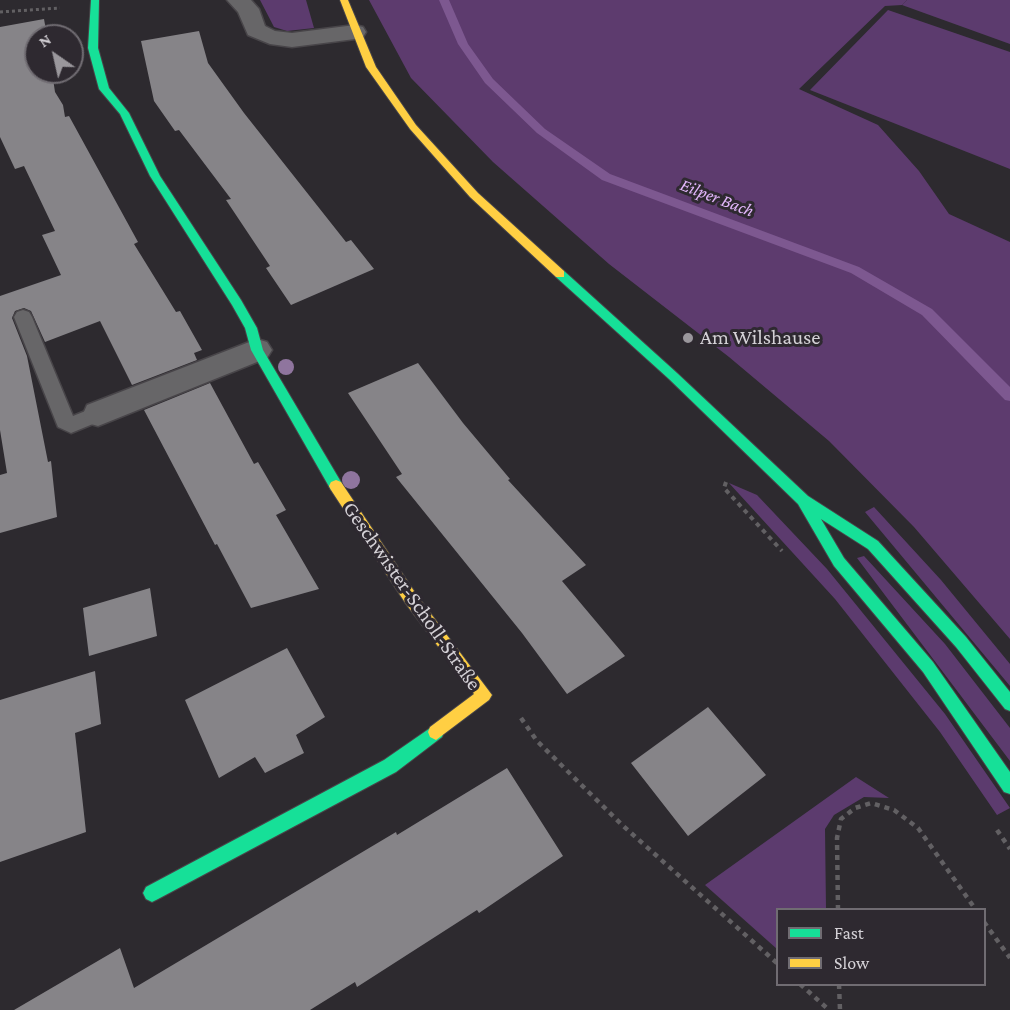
<!DOCTYPE html>
<html>
<head>
<meta charset="utf-8">
<style>
  body { margin:0 }
  #map { position:relative; width:1010px; height:1010px; overflow:hidden; background:#2d2a2f; font-family:"Crimson Pro",serif }
  canvas { display:block }
  .legend { position:absolute; left:776px; top:908px; width:210px; height:78px; box-sizing:border-box; background:#2e2930; border:2px solid #706c72; margin:0; padding:8px 10px; list-style:none; font-size:18px; color:#d4d1d6 }
  .legend li { display:flex; align-items:center; gap:12px; height:30px }
  .legend b { width:30px; border:2px solid #706c72 }
  .north { position:absolute; left:24px; top:24px; width:60px; height:60px; box-sizing:border-box; background:#2e2930; border:2px solid #706c72; border-radius:50%; rotate:326deg; font-size:16px; font-weight:700; line-height:24px; text-align:center; color:#d4d1d6 }
  .north::after { content:''; display:block; margin:auto; width:21px; height:27px; background:#9a979c; clip-path:polygon(50% 0,100% 100%,50% 72%,0 100%) }
</style>
</head>
<body>
<div id="map">
<canvas width="1010" height="1010"></canvas>
<ul class="legend">
<li><b style="height:8px;background:#16e098"></b>Fast</li>
<li><b style="height:8px;background:#ffcf43"></b>Slow</li>
</ul>
<div class="north">N</div>
</div>
<script>
const ctx = document.querySelector('canvas').getContext('2d');
ctx.lineJoin = 'round';
function paint(path, color) {
  ctx.fillStyle = color;
  ctx.fill(path, 'evenodd');
}
function toPath(rows) {
  const path = new Path2D();
  for (const r of rows) {
    path.moveTo(r[0], r[1]);
    for (let i = 2; i < r.length; i += 2) path.lineTo(r[i], r[i + 1]);
  }
  return path;
}
function stroke(path, color, width, dash) {
  ctx.strokeStyle = color;
  ctx.lineWidth = width;
  ctx.lineCap = dash ? 'butt' : 'round';
  ctx.setLineDash(dash || []);
  ctx.stroke(path);
}
function write(font, color, halo, rows, align = 'center') {
  ctx.font = font + ' "Crimson Pro",serif';
  ctx.lineWidth = 6;
  ctx.setLineDash([]);
  ctx.textBaseline = 'middle';
  ctx.strokeStyle = halo;
  ctx.fillStyle = color;
  for (const [text, x, y, turn = 0] of rows) {
    ctx.save();
    ctx.translate(x, y);
    ctx.rotate((+turn || 0) * Math.PI / 180);
    ctx.textAlign = isNaN(turn) ? turn : align;
    if (halo) ctx.strokeText(text, 0, 0);
    ctx.fillText(text, 0, 0);
    ctx.restore();
  }
}
const green = toPath([
  [260,0,306,0,314,28,287,31,274,27],
  [907,0,1010,0,1010,44,902,5],
  [888,10,1010,52,1010,169,810,90],
  [729,483,757,495,827,569,945,714,1010,808,997,815,940,732,835,599],
  [874,507,941,580,1010,664,1010,686,865,512],
  [864,556,945,644,1010,728,1010,761,857,558],
  [856,777,889,798,864,797,834,815,825,829,826,909,778,910,777,949,705,885]
]);
const forest = toPath([
  [369,0,907,0,902,5,885,6,799,89,878,125,919,171,949,214,1010,242,1010,639,914,527,829,441,729,357,609,264,493,162,411,78]
]);
const stream = toPath([
  [439,0,449,0,468,44,493,79,545,129,610,174,859,267,932,309,1010,387,1010,401,1005,400,922,315,851,273,602,180,537,133,485,83,458,44,439,0]
]);
const building = toPath([
  [44,19,47,36,36,36,36,72,52,72,55,92,63,105,65,117,69,116,138,242,134,244,176,312,180,311,202,350,194,353,197,360,132,385,100,321,45,342,31,311,24,308,15,311,12,318,27,356,48,462,51,461,57,517,0,533,0,475,7,473,0,430,0,296,61,275,42,235,55,231,24,166,15,169,0,137,0,27],
  [199,31,208,63,244,113,346,242,351,240,374,269,291,305,266,268,270,266,226,200,231,199,179,130,175,131,154,101,141,41],
  [418,363,463,423,510,479,508,480,586,565,562,581,625,656,567,694,522,633,396,477,402,474,348,393],
  [210,383,254,464,258,462,286,510,276,515,319,589,251,608,217,544,215,545,144,410],
  [150,588,157,636,89,656,83,608],
  [287,648,325,717,296,735,304,753,265,773,255,757,219,778,185,700],
  [95,671,101,724,75,733,86,832,0,862,0,700],
  [708,707,766,775,688,836,631,763],
  [507,768,563,856,479,913,477,910,357,987,355,982,310,1010,14,1010,120,948,134,988,396,832,397,835]
]);
const pathFar2 = toPath([
  [0,12,60,8]
]);
const pathFar1 = toPath([
  [726,482,724,488,782,551]
]);
const path = toPath([
  [521,718,537,741,621,824,778,964],
  [997,830,1010,849],
  [838,910,837,838,841,819,855,808,871,803,894,810,918,828,976,910],
  [984,922,1010,958],
  [800,984,829,1010],
  [839,984,840,1010]
]);
const lane = toPath([
  [23,310,29,312,32,317,73,416,98,406,105,409,108,414,105,419,71,433,58,427,14,317,17,312,23,310]
]);
const street = toPath([
  [227,0,251,0,259,9,265,26,275,31,292,33,355,25,363,27,366,32,363,37,355,39,292,47,270,44,248,35,238,12,227,0],
  [257,339,267,342,272,350,267,358,98,426,87,423,83,414,87,405,257,339]
]);
const fast = toPath([
  [91,0,99,0,98,48,109,88,129,113,160,176,241,300,257,328,263,350,341,482,343,486,341,490,331,490,251,350,245,328,232,305,150,176,120,114,99,89,88,48,91,0],
  [560,270,564,271,677,373,808,496,878,541,966,637,1010,692,1010,711,1005,709,956,647,868,549,821,519,844,558,933,662,1010,772,1010,794,1004,792,923,672,834,566,798,504,669,379,556,277,556,271,560,270],
  [436,724,442,727,444,732,442,737,396,772,158,899,152,902,146,899,143,893,146,887,384,760,436,724]
]);
const slow = toPath([
  [340,0,348,0,376,67,416,125,478,193,564,271,564,277,556,277,470,197,410,129,366,67,340,0],
  [336,480,341,482,416,594,492,695,489,700,436,740,430,737,428,732,430,727,474,694,406,604,331,490,329,486,331,482,336,480]
]);
const trees = [
  [286,367,8],
  [351,480,9]
];
const markers = [
  [688,338,6,"#9a979c"]
];
const farWaternames = [
  ["Eilper Bach",717,198,21]
];
const poiNames = [
  ["Am Wilshause",700,338]
];
const streetNames = [
  ["Geschwister-Scholl-Straße",412,596,55]
];
paint(green, '#5c3b6e');
paint(forest, '#5d3b6e');
paint(stream, '#7d5890');
paint(building, '#868488');
stroke(lane, '#484549', 3);
stroke(street, '#484549', 3);
stroke(fast, '#484549', 2);
stroke(slow, '#484549', 2);
stroke(pathFar2, '#626063', 3, [3, 3]);
stroke(pathFar1, '#626063', 4, [4.5, 4.5]);
stroke(path, '#626063', 4.5, [5, 5]);
paint(lane, '#676668');
paint(street, '#676668');
paint(fast, '#16e098');
paint(slow, '#ffcf43');
ctx.fillStyle = '#8f759e';
for (const [x, y, r] of trees) {
  ctx.beginPath();
  ctx.arc(x, y, r, 0, 2 * Math.PI);
  ctx.fill();
}
for (const [x, y, r, color] of markers) {
  const dot = new Path2D();
  dot.arc(x, y, r, 0, 2 * Math.PI);
  ctx.fillStyle = color;
  ctx.fill(dot);
  stroke(dot, '#2e2930', 2);
}
write('italic 18px', '#e1b5fa', '#2e2930', farWaternames);
write('21px', '#d4d1d6', '#2e2930', poiNames, 'left');
write('21px', '#d4d1d6', '#2e2930', streetNames);
</script>
</body>
</html>
